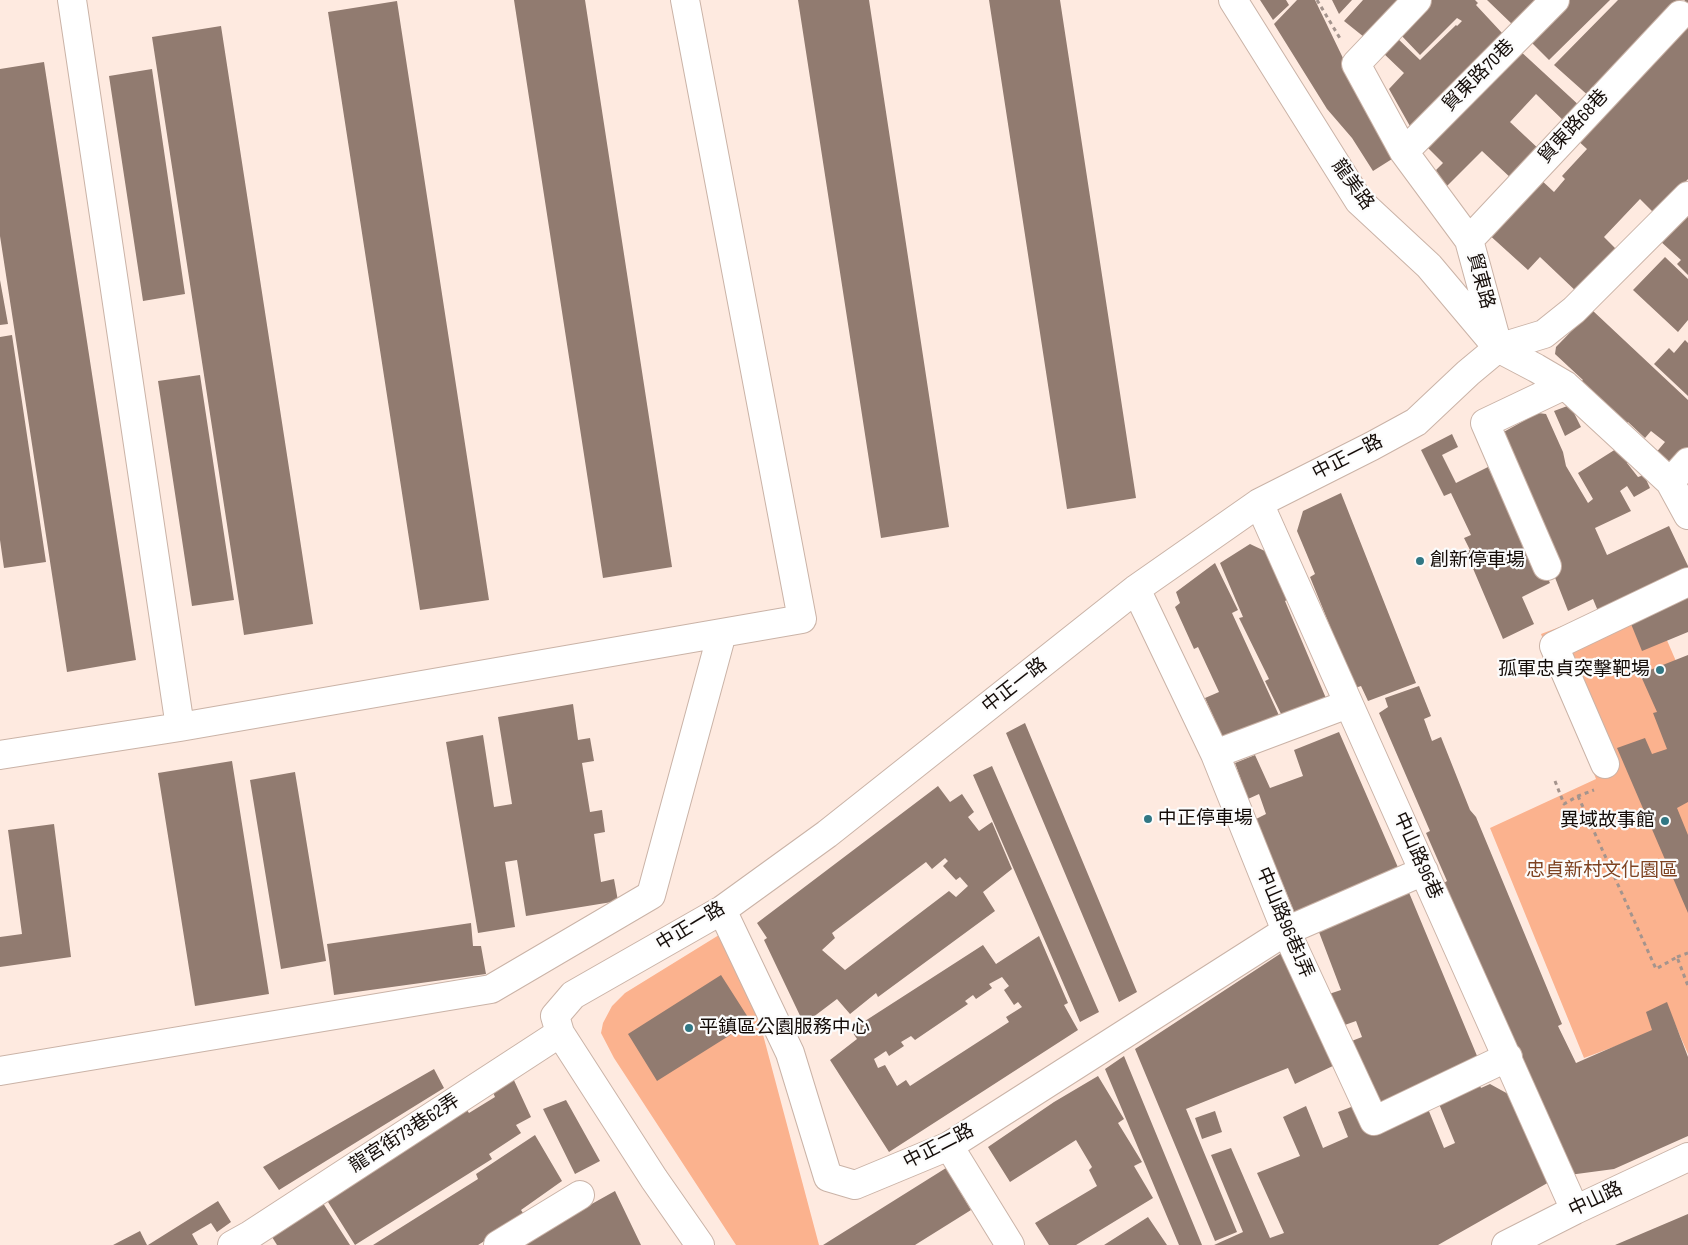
<!DOCTYPE html>
<html>
<head>
<meta charset="utf-8">
<style>
  body { margin:0 }
  canvas { display:block; background:#feeae0 }
</style>
</head>
<body>
<canvas width="1688" height="1245"></canvas>
<script>
const ctx = document.querySelector('canvas').getContext('2d');
ctx.lineJoin = 'round';
function paint(path, color) {
  ctx.fillStyle = color;
  ctx.fill(path, 'evenodd');
}
function toPath(rows) {
  const path = new Path2D();
  for (const r of rows) {
    path.moveTo(r[0], r[1]);
    for (let i = 2; i < r.length; i += 2) path.lineTo(r[i], r[i + 1]);
  }
  return path;
}
function stroke(path, color, width, dash) {
  ctx.strokeStyle = color;
  ctx.lineWidth = width;
  ctx.lineCap = dash ? 'butt' : 'round';
  ctx.setLineDash(dash || []);
  ctx.stroke(path);
}
function write(font, color, halo, rows, align = 'center') {
  ctx.font = font + ' "Sofia Sans Condensed","Noto Sans TC",sans-serif';
  ctx.lineWidth = 4.5;
  ctx.setLineDash([]);
  ctx.textBaseline = 'middle';
  ctx.strokeStyle = halo;
  ctx.fillStyle = color;
  for (const [text, x, y, turn = 0] of rows) {
    ctx.save();
    ctx.translate(x, y);
    ctx.rotate((+turn || 0) * Math.PI / 180);
    ctx.textAlign = isNaN(turn) ? turn : align;
    if (halo) ctx.strokeText(text, 0, 0);
    ctx.fillText(text, 0, 0);
    ctx.restore();
  }
}
const green = toPath([
  [1647,594,1688,689,1688,1054,1675,1024,1584,1058,1490,828,1596,779,1541,634],
  [719,935,741,952,819,1245,736,1245,614,1058,601,1033,603,1023,612,1006,625,993]
]);
const building = toPath([
  [514,0,585,0,672,567,603,578],
  [798,0,869,0,949,527,881,538],
  [989,0,1060,0,1136,498,1067,509],
  [1260,0,1286,0,1289,5,1273,20],
  [1297,0,1315,0,1368,110,1366,111,1392,159,1373,171,1352,138,1327,109,1274,24],
  [1332,0,1352,0,1339,14],
  [1363,0,1408,0,1369,41,1344,21],
  [1432,0,1475,0,1478,3,1476,5,1503,34,1411,128,1389,89,1404,73,1381,51,1395,36,1420,60,1456,25,1457,26,1462,21,1457,18,1420,55,1399,33],
  [1487,0,1538,0,1513,25],
  [1566,0,1610,0,1549,60,1527,38],
  [1618,0,1680,0,1591,98,1554,65],
  [1685,0,1688,0,1688,179,1655,214,1640,199,1604,237,1619,252,1579,294,1540,257,1528,270,1486,232,1538,177,1554,192,1565,179,1562,176,1587,149,1575,138],
  [397,1,489,600,420,610,328,12],
  [221,26,313,624,244,635,152,37],
  [1518,49,1582,108,1567,124,1536,94,1510,122,1541,151,1513,180,1482,151,1446,187,1436,170,1443,163,1424,144],
  [44,62,136,660,67,672,0,236,0,69],
  [152,69,185,294,143,301,109,76],
  [1688,211,1688,275,1677,264,1681,260,1659,240],
  [1665,257,1688,279,1688,320,1678,332,1633,290],
  [0,280,8,324,0,325],
  [1592,310,1688,400,1688,456,1671,474,1654,455,1665,442,1651,431,1645,438,1628,422,1625,425,1580,382,1583,380,1555,354,1556,347],
  [12,335,46,562,4,568,0,540,0,337],
  [1685,340,1688,343,1688,396,1654,364,1669,348,1674,353],
  [200,375,234,600,192,606,158,381],
  [1570,405,1581,427,1565,436,1554,411],
  [1538,413,1546,414,1563,452,1566,466,1588,503,1593,499,1578,473,1616,449,1629,461,1627,463,1638,477,1644,475,1650,488,1634,497,1627,486,1620,491,1631,511,1595,528,1607,555,1669,526,1688,566,1688,575,1600,616,1593,599,1568,611,1554,575,1559,572,1500,434],
  [1452,434,1458,447,1442,455,1456,483,1488,467,1513,520,1519,517,1550,583,1522,597,1534,624,1503,639,1466,552,1470,550,1464,538,1471,535,1451,493,1444,496,1421,450],
  [1341,493,1416,683,1368,701,1361,686,1355,688,1310,577,1315,574,1297,531,1303,511],
  [1250,544,1269,553,1289,599,1285,601,1328,703,1284,720,1265,681,1269,679,1239,618,1243,617,1220,563],
  [1215,563,1238,610,1232,613,1282,722,1226,745,1205,698,1219,692,1198,647,1194,649,1175,607,1180,603,1176,592],
  [1688,596,1688,632,1642,651,1629,619],
  [1688,655,1688,802,1677,808,1688,835,1688,913,1617,748,1645,738,1652,754,1667,749,1653,713,1657,712,1640,674],
  [1419,686,1431,716,1424,719,1432,741,1441,737,1470,810,1476,817,1562,1024,1558,1026,1576,1063,1652,1030,1646,1012,1667,1002,1688,1057,1688,1136,1614,1169,1569,1175,1438,887,1447,881,1426,833,1430,831,1379,713,1388,707,1385,698],
  [573,704,578,740,590,738,594,761,582,763,590,812,602,810,605,832,594,834,601,882,614,879,618,901,526,916,517,860,505,862,515,927,478,933,446,742,483,735,494,807,512,804,498,717],
  [1025,723,1137,992,1119,1002,1006,733],
  [1339,732,1400,872,1296,916,1256,819,1266,814,1259,794,1248,799,1235,763,1255,755,1270,788,1303,776,1294,750],
  [232,761,269,994,195,1006,158,773],
  [992,766,1099,1012,1080,1022,973,775],
  [295,772,326,961,281,969,250,780],
  [938,786,950,802,962,794,974,812,968,817,979,831,992,822,1012,869,983,892,995,911,878,997,876,993,850,1014,837,999,804,1024,764,940,767,938,757,923],
  [945,858,948,861,943,866,956,880,960,877,968,886,956,897,949,891,845,970,822,950,835,938,832,933,926,862,932,869],
  [54,824,71,957,0,967,0,937,22,934,8,830],
  [1405,883,1480,1063,1374,1106,1349,1042,1362,1037,1356,1021,1342,1026,1329,994,1341,990,1314,919],
  [471,923,473,946,481,946,486,974,334,995,327,944],
  [1039,936,1068,1003,1064,1005,1078,1030,889,1152,830,1060,857,1039,851,1030,983,945,996,964],
  [1002,977,1009,986,1004,990,1014,1005,1018,1002,1022,1007,1006,1017,1009,1022,910,1086,906,1080,897,1086,885,1065,878,1068,874,1059,886,1051,889,1056,904,1046,901,1042,911,1036,915,1040,968,1004,965,1001,973,995,976,999,992,988,989,984],
  [1286,950,1337,1064,1295,1084,1288,1068,1186,1109,1237,1232,1215,1241,1135,1049],
  [721,975,751,1022,657,1081,628,1034],
  [1124,1056,1202,1245,1179,1245,1105,1069],
  [434,1069,444,1088,279,1190,263,1167],
  [512,1076,531,1117,516,1125,521,1133,489,1154,492,1159,355,1245,323,1194,464,1106,469,1113,495,1097,491,1088],
  [1098,1076,1124,1119,1118,1123,1142,1162,1134,1166,1153,1198,1076,1245,1049,1245,1035,1223,1097,1186,1089,1170,1092,1167,1076,1140,1010,1182,988,1147,1054,1102],
  [1477,1079,1481,1088,1490,1084,1510,1095,1551,1181,1438,1245,1214,1245,1243,1232,1211,1155,1231,1148,1270,1238,1284,1233,1257,1173,1300,1156,1283,1117,1306,1106,1323,1148,1348,1137,1338,1112,1359,1104,1367,1125,1424,1099,1444,1148,1455,1143,1437,1099],
  [566,1100,600,1161,575,1174,543,1109],
  [1215,1111,1222,1132,1202,1139,1195,1118],
  [535,1135,562,1181,521,1210,525,1216,478,1245,373,1245,478,1179,476,1174],
  [946,1168,971,1210,915,1245,823,1245],
  [615,1191,641,1245,520,1245,536,1235],
  [319,1197,350,1245,277,1245,272,1237],
  [218,1201,231,1222,217,1232,211,1223,192,1234,198,1245,148,1245],
  [1688,1214,1688,1245,1615,1245],
  [1148,1217,1167,1245,1104,1245],
  [140,1231,147,1245,113,1245]
]);
const path = toPath([
  [1317,0,1341,40],
  [1555,781,1564,804,1578,796,1594,790],
  [1578,796,1656,969,1677,957,1688,986],
  [1677,957,1688,953]
]);
const minor = toPath([
  [72,0,180,727],
  [1233,0,1359,201,1429,266,1498,348,1536,368,1565,385,1670,482,1688,515],
  [1417,0,1356,64,1404,152,1469,240,1496,339],
  [1404,152,1555,0],
  [1469,240,1680,15],
  [1670,482,1688,462],
  [1259,503,1575,1210],
  [1547,566,1485,423,1565,385],
  [1136,589,1215,754,1286,931,1374,1121,1508,1057],
  [1215,754,1348,704],
  [0,755,180,727,802,619,685,0],
  [1605,764,1554,646,1688,582],
  [722,910,790,1053,828,1177,855,1185,949,1146,1286,931,1424,871],
  [0,1071,491,989,651,895,722,633],
  [949,1146,1010,1245],
  [232,1245,250,1235,560,1033],
  [498,1245,580,1195],
  [700,1245,654,1179,560,1033,555,1016,573,995,722,910,827,834,1136,589,1259,503,1372,446,1416,422,1468,373,1498,348,1544,334,1574,310,1688,196],
  [1506,1245,1575,1210,1688,1157]
]);
const markers = [
  [1420,561,5,"#317784"],
  [1660,670,5,"#317784"],
  [1148,819,5,"#317784"],
  [1665,821,5,"#317784"],
  [689,1028,5,"#317784"]
];
const streetNames = [
  ["貿東路70巷",1479,76,-45],
  ["貿東路68巷",1574,127,-47],
  ["龍美路",1352,185,54],
  ["貿東路",1480,281,75],
  ["中正一路",1348,458,-27],
  ["中正一路",1015,686,-38],
  ["中山路96巷",1417,856,66],
  ["中山路96巷1弄",1284,923,67],
  ["中正一路",691,927,-31],
  ["龍宮街73巷62弄",405,1134,-33],
  ["中正二路",939,1147,-27],
  ["中山路",1596,1200,-25]
];
const poiNames = [
  ["創新停車場",1430,561],
  ["孤軍忠貞突擊靶場",1650,670,"right"],
  ["中正停車場",1158,819],
  ["異域故事館",1655,821,"right"],
  ["平鎮區公園服務中心",699,1028]
];
const parkNames = [
  ["忠貞新村文化園區",1602,871]
];
paint(green, '#fbb28e');
paint(building, '#917b70');
stroke(minor, '#cab3a7', 30);
stroke(path, '#a4948d', 3, [4, 4]);
stroke(minor, '#fff', 28);
for (const [x, y, r, color] of markers) {
  const dot = new Path2D();
  dot.arc(x, y, r, 0, 2 * Math.PI);
  ctx.fillStyle = color;
  ctx.fill(dot);
  stroke(dot, '#fcfcfc', 2);
}
write('19px', '#150d09', '#fcfcfc', streetNames);
write('19px', '#150d09', '#fcfcfc', poiNames, 'left');
write('19px', '#7e4322', '#fcfcfc', parkNames);
</script>
</body>
</html>
